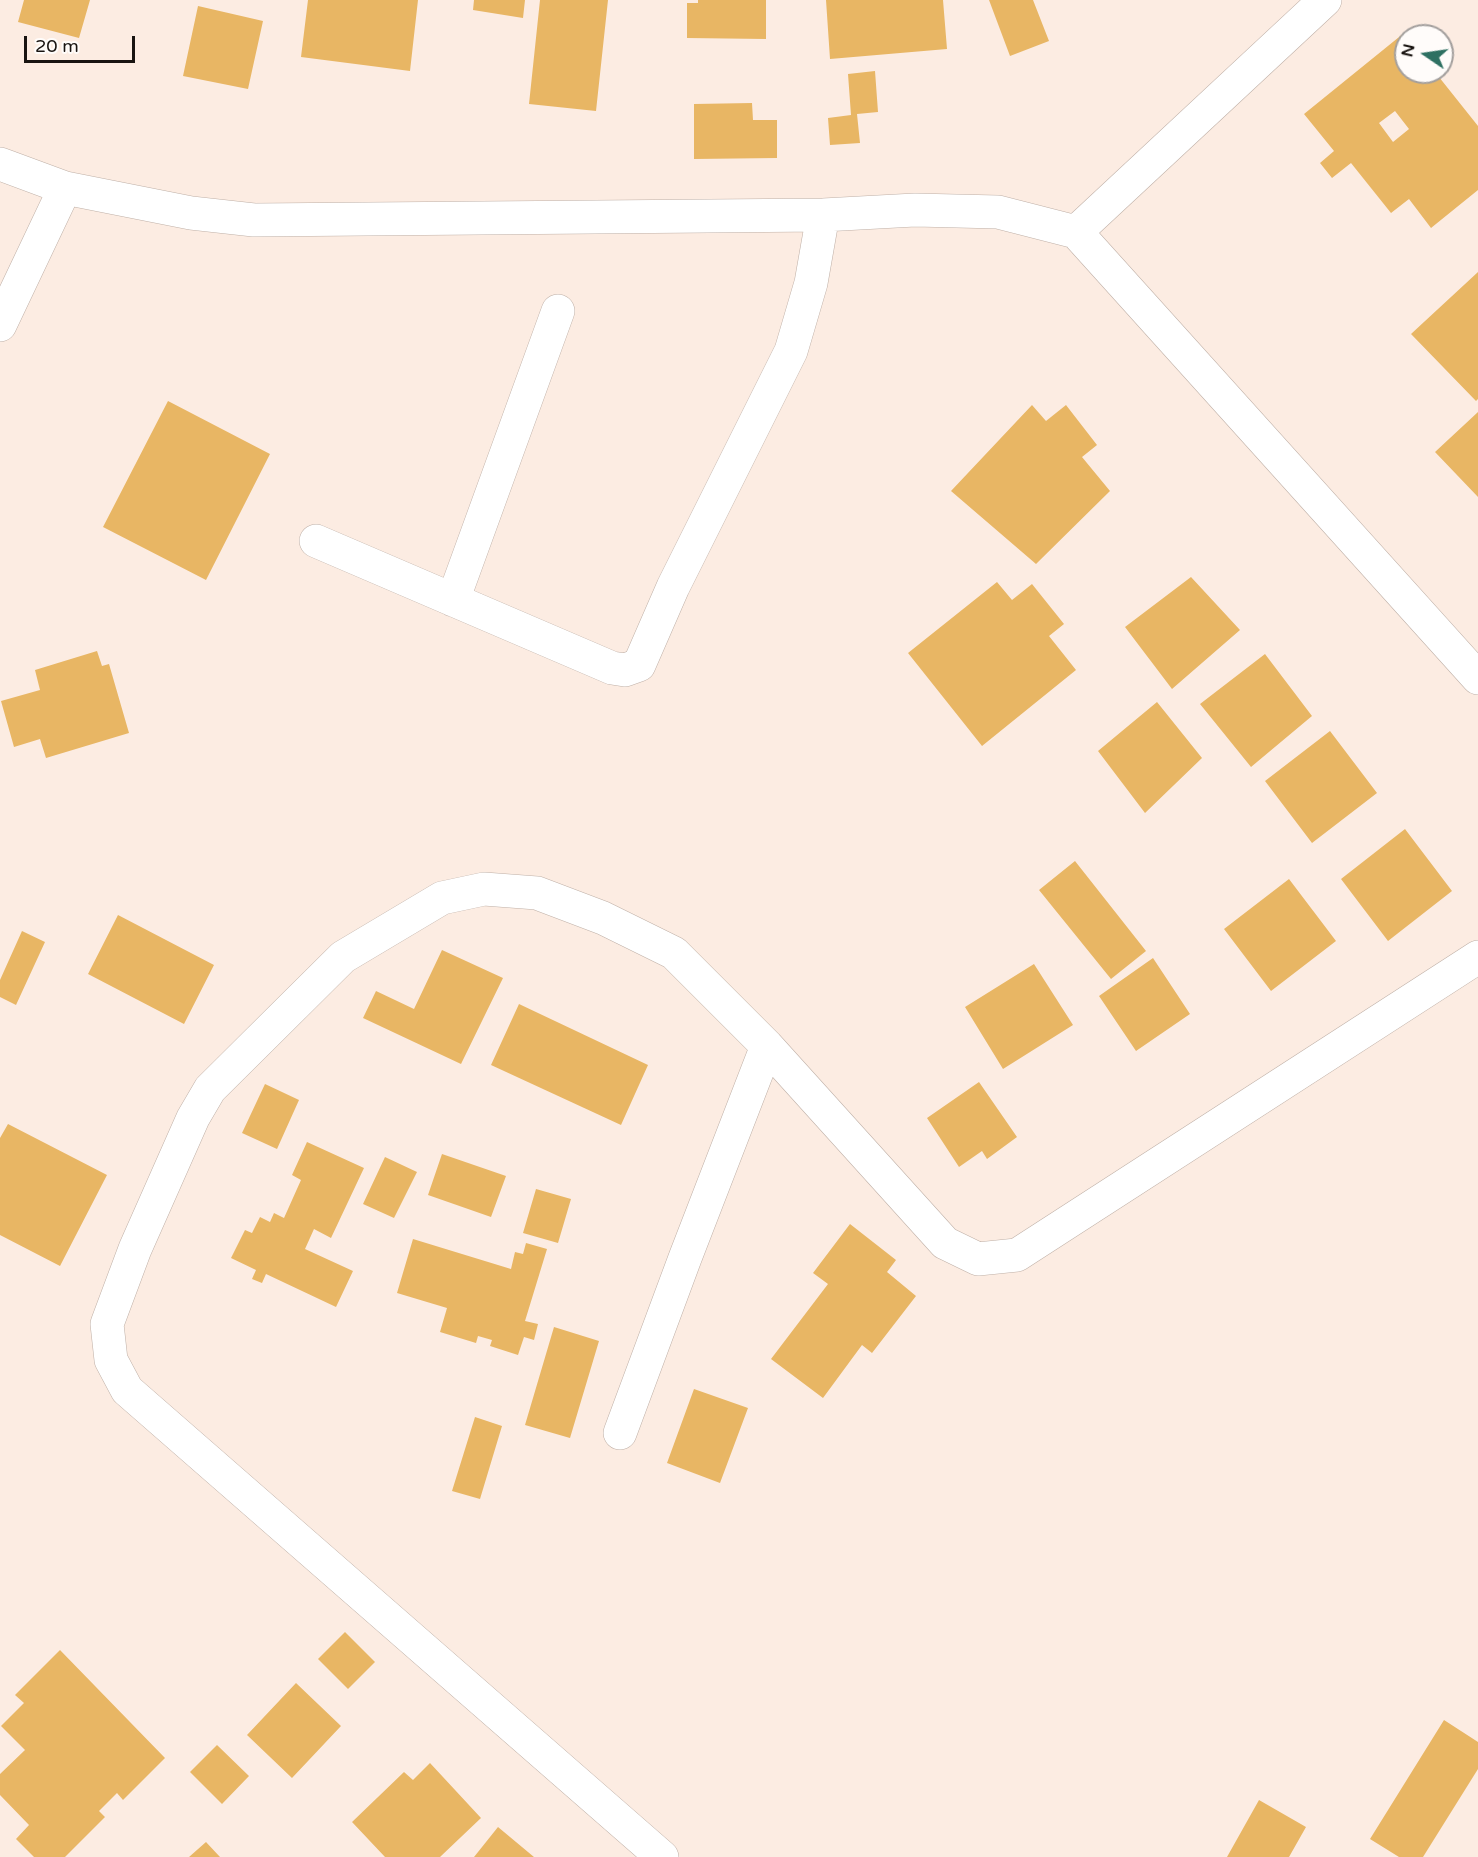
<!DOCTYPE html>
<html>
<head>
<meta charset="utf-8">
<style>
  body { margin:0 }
  #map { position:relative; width:1478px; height:1857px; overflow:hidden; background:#fcece2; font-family:"Varela Round",sans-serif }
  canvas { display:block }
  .north { position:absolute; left:1394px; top:24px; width:60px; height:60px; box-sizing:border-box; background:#fffcfa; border:2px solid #a39f9d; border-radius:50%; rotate:283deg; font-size:16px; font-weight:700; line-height:24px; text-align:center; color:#191411 }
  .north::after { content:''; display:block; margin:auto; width:21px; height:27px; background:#2e7062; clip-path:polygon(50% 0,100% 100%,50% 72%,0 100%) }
  .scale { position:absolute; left:24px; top:36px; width:111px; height:27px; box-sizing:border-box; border:3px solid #191411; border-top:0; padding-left:8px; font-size:18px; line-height:21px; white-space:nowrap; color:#191411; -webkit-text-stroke:4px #fffcfa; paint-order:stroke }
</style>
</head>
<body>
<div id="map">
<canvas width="1478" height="1857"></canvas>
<div class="north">N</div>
<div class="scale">20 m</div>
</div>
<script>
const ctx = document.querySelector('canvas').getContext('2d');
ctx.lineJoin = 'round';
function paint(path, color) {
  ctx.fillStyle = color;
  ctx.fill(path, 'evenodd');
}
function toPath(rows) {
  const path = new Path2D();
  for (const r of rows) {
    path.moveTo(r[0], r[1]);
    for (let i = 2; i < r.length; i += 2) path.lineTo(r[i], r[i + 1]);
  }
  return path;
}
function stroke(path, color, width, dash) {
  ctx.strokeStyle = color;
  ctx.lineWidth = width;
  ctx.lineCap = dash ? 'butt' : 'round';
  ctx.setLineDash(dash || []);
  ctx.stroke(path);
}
const building = toPath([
  [24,0,90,0,79,38,18,22],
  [308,0,418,0,410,71,301,57],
  [474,0,525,0,523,18,473,10],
  [540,0,608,0,596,111,529,104],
  [698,0,766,0,766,39,687,38,687,3,698,3],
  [826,0,943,0,947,49,830,59],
  [989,0,1033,0,1049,41,1010,56],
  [198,6,263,21,248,89,183,76],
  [1404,33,1406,36,1406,72,1435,72,1478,126,1478,190,1431,228,1409,199,1391,213,1351,163,1332,178,1320,163,1334,151,1304,114],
  [1395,111,1409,129,1393,142,1379,123],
  [875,71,878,112,857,114,860,143,830,145,828,118,851,115,848,74],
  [752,103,753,120,777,120,777,158,694,159,694,104],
  [1478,272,1478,399,1476,401,1411,334],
  [168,401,270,454,206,580,103,527],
  [1032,405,1046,421,1066,405,1097,445,1082,457,1110,491,1036,564,951,491],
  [1478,412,1478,497,1435,452],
  [1191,577,1240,630,1172,689,1125,627],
  [997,582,1012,600,1032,584,1064,624,1049,636,1076,670,982,746,908,653],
  [97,651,102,666,109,664,129,733,46,758,40,739,14,747,1,701,40,690,35,670],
  [1265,654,1312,716,1251,767,1200,704],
  [1157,702,1202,758,1145,813,1098,751],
  [1330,731,1377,793,1312,843,1265,781],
  [1405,829,1452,891,1388,941,1341,879],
  [1075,861,1146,951,1111,979,1039,890],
  [1289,879,1336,941,1271,991,1224,929],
  [118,915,214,965,184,1024,88,974],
  [22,931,45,942,16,1005,0,997,0,980],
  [442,950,503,978,461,1064,363,1018,376,991,414,1009],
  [1153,958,1190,1014,1136,1051,1099,996],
  [1034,964,1073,1025,1003,1069,965,1007],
  [519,1004,648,1065,621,1125,491,1065],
  [979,1082,1017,1137,987,1159,982,1151,959,1167,927,1118],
  [265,1084,299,1100,277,1149,242,1133],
  [8,1124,107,1175,60,1266,0,1235,0,1138],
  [307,1142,364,1168,331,1238,314,1229,305,1249,353,1271,336,1307,266,1274,262,1283,252,1279,256,1270,231,1258,245,1230,252,1233,260,1217,270,1222,274,1213,284,1218,301,1180,292,1175],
  [442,1154,506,1176,491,1217,428,1195],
  [385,1157,417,1172,394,1218,363,1204],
  [536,1189,571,1199,558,1243,523,1233],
  [850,1224,896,1260,887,1272,916,1296,872,1353,862,1345,823,1398,771,1359,828,1284,813,1273],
  [413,1239,511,1269,515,1252,523,1254,526,1243,547,1249,525,1321,538,1324,534,1340,524,1337,518,1355,490,1346,492,1340,478,1336,476,1343,440,1332,447,1308,397,1293],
  [554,1327,599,1341,570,1438,525,1425],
  [694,1389,748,1408,720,1483,667,1463],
  [475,1417,502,1426,480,1499,452,1491],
  [345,1632,375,1662,348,1689,318,1659],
  [60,1650,165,1758,123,1800,117,1793,99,1811,105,1817,65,1857,34,1857,16,1839,29,1825,0,1795,0,1774,25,1750,1,1726,24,1703,15,1695],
  [296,1683,341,1726,292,1778,247,1735],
  [1444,1720,1478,1742,1478,1769,1423,1857,1399,1857,1370,1839],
  [217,1745,249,1776,222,1804,190,1772],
  [430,1763,481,1818,440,1857,385,1857,352,1822,404,1772,413,1780],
  [1259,1800,1306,1827,1289,1857,1227,1857],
  [498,1827,534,1857,474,1857],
  [206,1842,220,1857,189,1857]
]);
const minor = toPath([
  [0,164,65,188,191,213,254,220,823,215,915,210,998,212,1076,232,1478,678],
  [1076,232,1325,0],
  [0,325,65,188],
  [316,541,612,668,625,670,639,665,673,587,791,351,811,283,823,215],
  [453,600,558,311],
  [620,1433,685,1258,767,1046],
  [662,1857,127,1390,111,1360,107,1324,135,1249,193,1118,210,1089,343,957,442,898,484,889,537,893,603,918,674,953,767,1046,945,1243,978,1259,1017,1255,1478,957]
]);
paint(building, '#e8b664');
stroke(minor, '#bfb0a7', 34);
stroke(minor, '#fff', 33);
</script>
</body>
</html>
